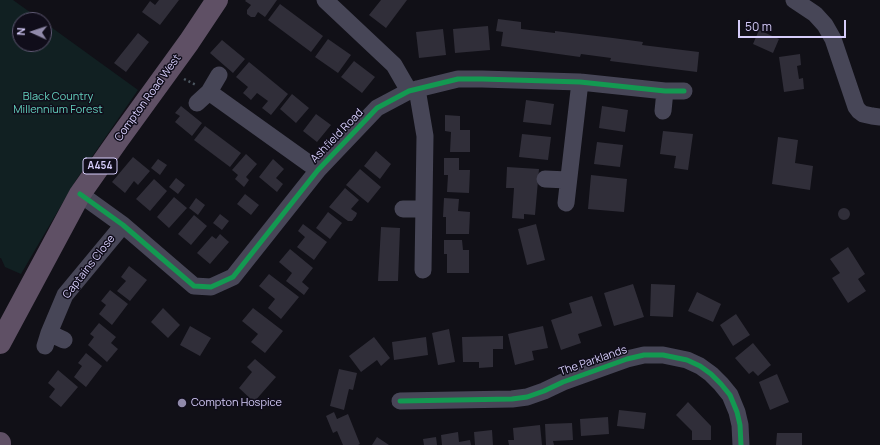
<!DOCTYPE html>
<html>
<head>
<meta charset="utf-8">
<style>
  body { margin:0 }
  #map { position:relative; width:880px; height:445px; overflow:hidden; background:#111017; font-family:Manrope,sans-serif }
  canvas { display:block }
  .north { position:absolute; left:12px; top:12px; width:40px; height:40px; box-sizing:border-box; background:#100d1a; border:1px solid #5f5973; border-radius:50%; rotate:273deg; font-size:11px; font-weight:700; line-height:16px; text-align:center; color:#d5ccf9 }
  .north::after { content:''; display:block; margin:auto; width:14px; height:18px; background:#908aaa; clip-path:polygon(50% 0,100% 100%,50% 72%,0 100%) }
  .scale { position:absolute; left:738px; top:20px; width:108px; height:18px; box-sizing:border-box; border:2px solid #d5ccf9; border-top:0; padding-left:5px; font-size:12px; line-height:14px; white-space:nowrap; color:#d5ccf9; -webkit-text-stroke:3px #100d1a; paint-order:stroke }
</style>
</head>
<body>
<div id="map">
<canvas width="880" height="445"></canvas>
<div class="north">N</div>
<div class="scale">50 m</div>
</div>
<script>
const ctx = document.querySelector('canvas').getContext('2d');
ctx.lineJoin = 'round';
function paint(path, color) {
  ctx.fillStyle = color;
  ctx.fill(path, 'evenodd');
}
function toPath(rows) {
  const path = new Path2D();
  for (const r of rows) {
    if (r.length === 3) {
      path.moveTo(r[0] + r[2], r[1]);
      path.arc(r[0], r[1], r[2], 0, 2 * Math.PI);
      continue;
    }
    path.moveTo(r[0], r[1]);
    for (let i = 2; i < r.length; i += 2) path.lineTo(r[i], r[i + 1]);
  }
  return path;
}
function stroke(path, color, width, dash) {
  ctx.strokeStyle = color;
  ctx.lineWidth = width;
  ctx.lineCap = dash ? 'butt' : 'round';
  ctx.setLineDash(dash || []);
  ctx.stroke(path);
}
function write(font, color, halo, rows, align = 'center') {
  ctx.font = font + ' Manrope,sans-serif';
  ctx.lineWidth = 3;
  ctx.setLineDash([]);
  ctx.textBaseline = 'middle';
  ctx.strokeStyle = halo;
  ctx.fillStyle = color;
  for (const [text, x, y, turn = 0] of rows) {
    ctx.save();
    ctx.translate(x, y);
    ctx.rotate((+turn || 0) * Math.PI / 180);
    ctx.textAlign = isNaN(turn) ? turn : align;
    if (halo) ctx.strokeText(text, 0, 0);
    ctx.fillText(text, 0, 0);
    ctx.restore();
  }
}
const green = toPath([
  [0,0,13,0,41,20,20,20,20,44,44,44,44,22,138,90,76,180,21,274,5,267,1,258,0,258]
]);
const building = toPath([
  [159,0,179,0,160,25,142,12,150,1,155,5],
  [246,0,277,0,265,17,258,12,255,17,251,17,247,14,247,10,251,5,245,1],
  [381,0,407,0,386,28,369,15],
  [280,4,323,36,311,52,268,20],
  [498,19,521,22,521,29,555,33,555,31,613,38,643,42,642,45,699,52,697,72,610,61,611,58,581,54,580,57,501,46,503,32,496,31],
  [488,26,490,50,455,53,453,29],
  [443,29,446,55,419,58,416,32],
  [759,30,779,39,773,53,753,44],
  [138,33,149,42,126,72,114,63],
  [328,39,351,55,338,73,315,57],
  [222,40,245,59,233,73,210,53],
  [800,54,801,65,797,66,799,79,803,78,804,89,784,92,779,57],
  [354,61,375,77,362,93,341,77],
  [249,62,288,94,271,115,262,108,268,101,257,93,251,100,243,93,248,87,236,77],
  [292,94,309,108,296,123,280,109],
  [526,100,554,104,551,125,523,122],
  [181,106,202,123,192,136,175,122,180,116,175,113],
  [602,106,628,110,625,132,599,128],
  [316,114,331,125,317,142,303,131],
  [445,115,460,116,460,130,470,130,470,152,450,152,451,132,445,131],
  [205,126,241,153,230,167,194,140],
  [663,131,693,134,688,170,674,168,676,156,660,154],
  [522,134,551,137,548,160,519,157],
  [778,137,798,140,795,163,813,166,810,190,772,184],
  [597,142,623,145,620,167,594,164],
  [376,151,391,164,380,179,364,166],
  [246,154,257,164,246,177,249,180,244,187,235,179,238,175,232,170],
  [133,157,150,171,138,185,134,181,125,193,112,182],
  [444,158,459,158,459,170,470,170,469,193,447,192,448,175,444,175],
  [158,159,167,165,160,175,151,168],
  [273,159,284,169,276,178,283,184,277,192,259,177],
  [507,167,539,169,535,215,524,214,524,219,512,218,514,188,506,188],
  [360,169,381,187,368,203,346,185],
  [591,175,627,179,624,212,588,209],
  [176,178,185,185,178,194,169,187],
  [154,179,167,191,150,211,136,199],
  [345,188,359,200,351,209,357,213,356,216,352,221,348,221,329,207],
  [245,194,259,205,251,215,237,204],
  [174,197,187,208,169,228,157,217],
  [196,198,205,205,198,215,189,208],
  [444,198,459,199,458,211,470,212,469,234,446,234,446,217,443,217],
  [844,214,6],
  [328,212,342,223,330,239,316,228],
  [220,214,229,221,222,230,213,223],
  [194,215,207,226,191,245,178,234],
  [303,224,327,242,314,260,297,247,305,237,298,231],
  [536,224,545,260,527,265,518,229],
  [381,227,400,228,398,281,378,281],
  [220,234,229,242,210,264,197,253,212,236,216,239],
  [444,240,462,240,463,250,469,250,469,273,447,273,447,254,444,254],
  [848,247,865,274,858,279,866,291,848,303,832,278,840,273,830,259],
  [290,249,313,268,302,282,309,288,304,295,286,281,292,273,279,262],
  [129,266,147,280,130,301,117,291,126,281,121,277],
  [269,274,299,297,281,319,268,308,275,299,259,286],
  [633,284,644,317,614,326,604,293],
  [651,284,675,285,673,317,650,316],
  [110,290,128,304,112,325,99,314,106,305,101,301],
  [697,292,721,304,713,322,688,311],
  [592,296,602,326,578,334,581,343,561,350,551,320,572,313,569,303],
  [163,308,180,325,168,338,151,322],
  [253,308,283,331,265,353,251,342,258,334,242,321],
  [736,314,750,335,733,346,720,325],
  [99,323,116,337,111,343,118,349,107,362,88,345,94,337,90,334],
  [190,326,211,338,200,356,180,345],
  [543,326,548,348,532,351,534,360,515,365,508,334],
  [449,329,455,362,438,365,432,333],
  [503,336,503,349,493,349,493,367,479,368,479,362,463,362,462,337],
  [374,337,390,358,381,366,377,360,361,372,349,356],
  [426,337,428,355,394,360,392,342],
  [753,343,771,365,758,376,753,371,749,374,735,358],
  [86,353,102,366,86,387,74,377,82,366,78,363],
  [255,359,276,377,254,402,239,388,252,372,247,367],
  [339,369,357,373,353,390,349,389,344,410,330,406],
  [58,370,78,387,61,407,49,397,55,389,48,383],
  [777,374,789,402,770,410,759,382],
  [688,402,711,426,711,440,692,440,692,431,676,415],
  [619,410,646,413,644,429,617,426],
  [334,412,337,419,348,414,360,444,358,445,343,445,337,431,333,433,326,416],
  [608,417,609,434,581,436,580,419],
  [572,423,573,440,553,441,554,445,546,445,545,424],
  [540,425,542,445,509,445,508,440,514,440,513,428],
  [492,430,493,445,475,445,474,432],
  [458,432,459,442,470,440,471,445,442,445,441,435],
  [777,433,802,433,802,445,776,445],
  [377,437,389,445,372,445],
  [436,437,437,445,424,445,423,439]
]);
const path = toPath([
  [184,79,196,85]
]);
const minor = toPath([
  [325,0,394,65,409,91],
  [794,0,815,14,825,25,833,39,856,107,859,111,863,114,872,116,880,117],
  [417,89,425,136,423,270],
  [209,92,318,170],
  [197,103,209,92,219,75],
  [663,111,665,91],
  [545,179,568,180],
  [80,194,123,225,194,286,211,287,233,277,318,170,377,108,409,91,458,79,482,79,580,82,665,91,684,91],
  [566,203,580,82],
  [403,209,424,209],
  [49,333,64,340],
  [45,346,49,333,65,295,123,225],
  [400,401,512,399,527,397,544,391,563,382,627,359,644,355,663,355,687,360,700,366,711,374,721,384,730,395,737,412,740,425,741,445]
]);
const trunk = toPath([
  [0,343,80,194,118,140,189,42,217,0],
  [0,443,0,445]
]);
const cycleway = toPath([
  [80,194,123,225,194,286,211,287,233,277,318,170,377,108,409,91,458,79,482,79,580,82,665,91,684,91],
  [400,401,512,399,527,397,544,391,563,382,627,359,644,355,663,355,687,360,700,366,711,374,721,384,730,395,737,412,740,425,741,445]
]);
const markers = [
  [182,403,5,"#908aaa"]
];
const shields = [
  [100,166,34]
];
const shieldNames = [
  ["A454",100,166]
];
const parkNames = [
  ["Black Country",58,97],
  ["Millennium Forest",58,110]
];
const streetNames = [
  ["Compton Road West",148,98,-54],
  ["Ashfield Road",337,136,-46],
  ["Captains Close",89,267,-52],
  ["The Parklands",593,361,-19]
];
const poiNames = [
  ["Compton Hospice",191,403]
];
paint(green, '#112022');
paint(building, '#302e39');
stroke(path, '#4c5761', 2.5, [2, 3]);
stroke(minor, '#474657', 17);
stroke(trunk, '#5f5065', 22);
stroke(cycleway, '#139951', 5);
for (const [x, y, r, color] of markers) {
  const dot = new Path2D();
  dot.arc(x, y, r, 0, 2 * Math.PI);
  ctx.fillStyle = color;
  ctx.fill(dot);
  stroke(dot, '#100d1a', 1.5);
}
for (const [x, y, w] of shields) {
  const box = new Path2D();
  box.roundRect(x - w / 2, y - 8, w, 16, 3);
  ctx.fillStyle = '#100d1a';
  ctx.fill(box);
  stroke(box, '#d5ccf9', 1);
}
write('bold 10px', '#d5ccf9', null, shieldNames);
write('11px', '#62cfbc', '#100d1a', parkNames);
write('11px', '#d5ccf9', '#100d1a', streetNames);
write('11px', '#d5ccf9', '#100d1a', poiNames, 'left');
</script>
</body>
</html>
